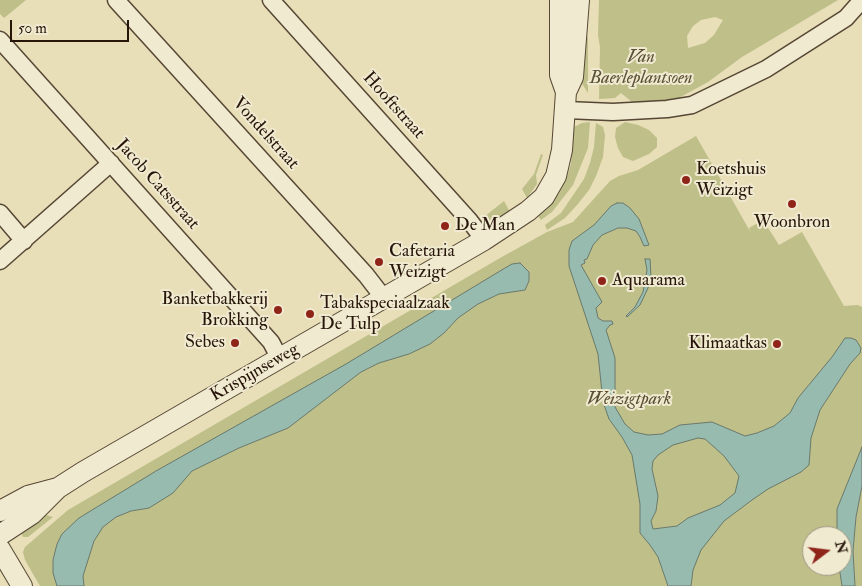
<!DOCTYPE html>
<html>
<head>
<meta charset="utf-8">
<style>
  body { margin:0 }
  #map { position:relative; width:862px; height:586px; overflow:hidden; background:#e8deb8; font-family:"IM FELL Double Pica",serif }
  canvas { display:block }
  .north { position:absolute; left:802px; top:526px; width:50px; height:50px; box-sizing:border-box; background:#f0ead1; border:1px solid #9f9581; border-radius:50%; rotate:75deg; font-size:14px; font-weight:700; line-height:20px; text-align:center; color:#261508 }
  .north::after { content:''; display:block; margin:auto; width:18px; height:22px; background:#8f2418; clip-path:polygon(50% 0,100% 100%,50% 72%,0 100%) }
  .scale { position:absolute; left:10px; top:20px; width:119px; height:22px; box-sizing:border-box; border:2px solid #261508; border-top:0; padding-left:6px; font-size:15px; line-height:18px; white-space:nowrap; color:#261508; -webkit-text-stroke:4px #f0ead1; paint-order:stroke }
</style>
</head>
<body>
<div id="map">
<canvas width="862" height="586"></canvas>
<div class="north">N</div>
<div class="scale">50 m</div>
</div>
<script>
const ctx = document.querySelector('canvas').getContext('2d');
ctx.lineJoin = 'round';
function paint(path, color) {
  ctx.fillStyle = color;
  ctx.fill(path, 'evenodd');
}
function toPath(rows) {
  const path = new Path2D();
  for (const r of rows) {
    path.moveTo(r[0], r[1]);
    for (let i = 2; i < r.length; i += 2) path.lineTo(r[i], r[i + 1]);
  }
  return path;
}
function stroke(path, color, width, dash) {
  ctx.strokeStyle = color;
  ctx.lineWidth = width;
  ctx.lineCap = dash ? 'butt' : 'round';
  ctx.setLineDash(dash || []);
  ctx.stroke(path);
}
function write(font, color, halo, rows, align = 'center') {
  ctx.font = font + ' "IM FELL Double Pica",serif';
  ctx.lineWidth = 4;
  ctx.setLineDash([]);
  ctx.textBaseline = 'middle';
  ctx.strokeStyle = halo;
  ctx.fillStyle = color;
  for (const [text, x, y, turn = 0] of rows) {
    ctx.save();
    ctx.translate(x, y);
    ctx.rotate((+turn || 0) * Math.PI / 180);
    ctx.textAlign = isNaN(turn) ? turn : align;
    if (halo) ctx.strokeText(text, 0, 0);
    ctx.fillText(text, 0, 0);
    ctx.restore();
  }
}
const green = toPath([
  [0,0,26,0,4,18,0,14],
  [599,0,838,0,742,57,708,82,675,100,632,102,621,93,615,98,599,99,600,47,598,35],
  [715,17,723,20,714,35,705,43,688,48,687,36,693,26,701,20],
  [587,35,588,39,588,93,579,79,581,36],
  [590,122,588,148,573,185,552,212,541,220,537,215,546,209,559,193,566,180,571,164,574,127,582,123],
  [625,122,638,125,649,130,657,138,657,147,649,154,633,161,623,157,618,148,615,137,616,128],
  [596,123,603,127,605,135,603,157,596,176,589,190,577,205,565,218,547,230,545,225,561,213,584,179,590,163,594,147],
  [696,136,751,233,749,228,763,220,779,245,802,232,844,306,858,305,862,307,862,470,857,487,850,571,852,586,40,586,25,560,23,552,25,547,68,510,500,258,547,232,573,222,610,181,619,176,638,170],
  [812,536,842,536,842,566,812,566],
  [541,154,543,155,536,175,537,184,527,198,522,189,534,174],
  [504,201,510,212,489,226,484,217],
  [862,486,862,586,855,586,853,551,856,517],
  [46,515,53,517,28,537,23,537,21,532]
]);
const water = toPath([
  [617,203,623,203,630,208,639,219,649,245,644,246,640,237,636,231,627,228,618,228,602,235,593,245,587,259,584,260,585,263,581,265,602,302,596,308,598,318,603,321,612,321,613,324,610,325,606,330,615,358,615,407,625,424,634,432,648,435,662,434,680,425,712,422,745,436,757,433,774,426,790,413,798,398,832,357,845,338,851,338,856,340,861,348,860,353,850,364,820,410,811,438,809,465,801,472,768,489,752,500,724,521,701,550,693,570,691,586,668,586,658,557,650,545,640,533,640,504,632,455,622,437,609,419,603,402,598,354,569,266,569,250,572,241,594,225,611,206,617,203],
  [698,438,705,439,724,456,739,476,735,493,720,505,688,518,677,526,653,529,651,521,656,511,658,496,652,469,653,461,658,455,673,445,698,438],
  [645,259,650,259,651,278,648,288,640,305,627,317,626,316,635,307,643,292,647,270,645,259],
  [520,263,529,272,529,281,525,290,499,294,478,304,458,318,444,333,430,344,409,354,379,363,361,372,288,428,239,448,192,471,173,493,149,508,131,511,116,517,103,527,94,541,83,576,84,586,57,586,53,573,53,560,57,544,62,534,79,518,156,471,346,364,505,268,512,264,520,263],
  [862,447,862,486,856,517,853,551,855,586,842,586,839,566,842,566,842,536,837,536,837,509,862,447]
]);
const minor = toPath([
  [116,0,366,275,383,297],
  [271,0,469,220,484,240],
  [0,40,271,342,280,359],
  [566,110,613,112,667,109,692,105,766,69,846,18,862,0],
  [0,213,24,241],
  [0,261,111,163]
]);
const tertiary = toPath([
  [560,0,560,75,566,92],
  [0,511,28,496,58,488],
  [0,535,32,514,58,488,83,472,484,240,528,211,544,197,556,176,562,150,566,92,573,77,579,0],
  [0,549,22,586]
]);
const markers = [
  [686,180,5,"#8f2418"],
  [792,204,5,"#8f2418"],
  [445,226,5,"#8f2418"],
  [379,262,5,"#8f2418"],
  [602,281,5,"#8f2418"],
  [278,310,5,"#8f2418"],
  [310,314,5,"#8f2418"],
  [235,343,5,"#8f2418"],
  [777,344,5,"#8f2418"]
];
const parkNames = [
  ["Van",641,58],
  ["Baerleplantsoen",641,79],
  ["Weizigtpark",629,400]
];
const streetNames = [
  ["Hooftstraat",393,106,48],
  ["Vondelstraat",265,134,48],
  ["Jacob Catsstraat",157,185,48],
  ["Krispijnseweg",255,373,-30]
];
const poiNames = [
  ["Koetshuis",696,170],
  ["Weizigt",696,191],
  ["Woonbron",792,223,"center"],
  ["De Man",455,226],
  ["Cafetaria",389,252],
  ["Weizigt",389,273],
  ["Aquarama",612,281],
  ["Banketbakkerij",268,300,"right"],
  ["Brokking",268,321,"right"],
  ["Tabakspeciaalzaak",320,304],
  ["De Tulp",320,325],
  ["Sebes",225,343,"right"],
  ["Klimaatkas",767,344,"right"]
];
paint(green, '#bebf89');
paint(water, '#97bcaf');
stroke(water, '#6a796c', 1);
stroke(minor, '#564734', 19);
stroke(tertiary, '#564734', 22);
stroke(minor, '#f0ead1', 16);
stroke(tertiary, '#f0ead1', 20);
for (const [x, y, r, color] of markers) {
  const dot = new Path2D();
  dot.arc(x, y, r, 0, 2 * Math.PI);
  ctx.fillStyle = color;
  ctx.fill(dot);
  stroke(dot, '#f0ead1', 2);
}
write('italic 18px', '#5b5035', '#f0ead1', parkNames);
write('18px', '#261508', '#f0ead1', streetNames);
write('18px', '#261508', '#f0ead1', poiNames, 'left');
</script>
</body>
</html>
